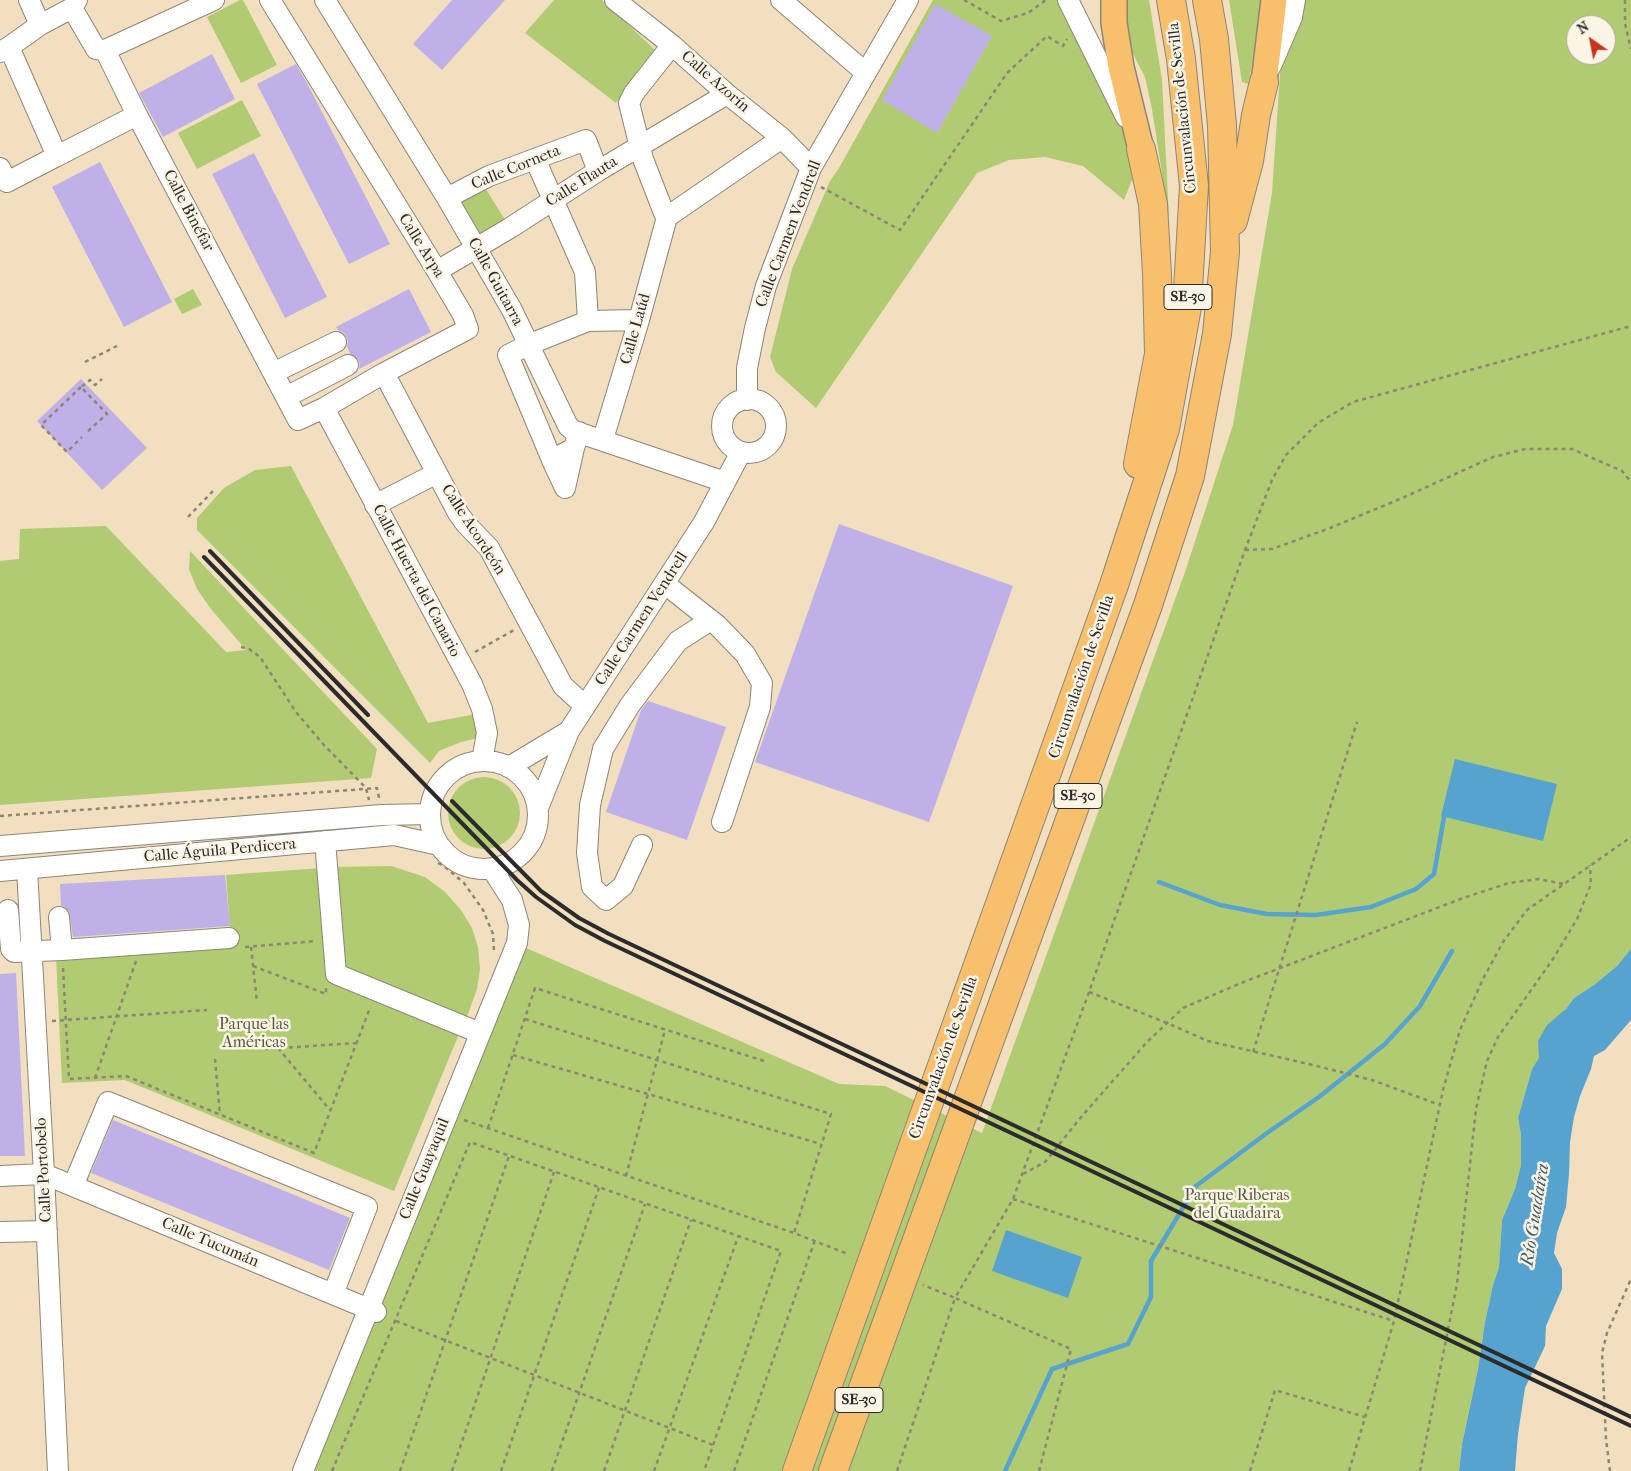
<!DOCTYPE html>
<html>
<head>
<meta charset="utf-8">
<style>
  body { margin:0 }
  #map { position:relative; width:1631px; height:1471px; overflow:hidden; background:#f1dfc0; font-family:"IM FELL French Canon",serif }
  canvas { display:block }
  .north { position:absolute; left:1566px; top:15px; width:50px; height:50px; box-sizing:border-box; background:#fcf5e5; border:1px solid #a8a49b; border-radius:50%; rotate:327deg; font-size:14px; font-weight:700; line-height:20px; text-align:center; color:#2b2b2b }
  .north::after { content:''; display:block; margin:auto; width:18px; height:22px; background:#c8321e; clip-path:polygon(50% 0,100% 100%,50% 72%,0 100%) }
</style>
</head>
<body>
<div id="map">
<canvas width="1631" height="1471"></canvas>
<div class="north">N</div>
</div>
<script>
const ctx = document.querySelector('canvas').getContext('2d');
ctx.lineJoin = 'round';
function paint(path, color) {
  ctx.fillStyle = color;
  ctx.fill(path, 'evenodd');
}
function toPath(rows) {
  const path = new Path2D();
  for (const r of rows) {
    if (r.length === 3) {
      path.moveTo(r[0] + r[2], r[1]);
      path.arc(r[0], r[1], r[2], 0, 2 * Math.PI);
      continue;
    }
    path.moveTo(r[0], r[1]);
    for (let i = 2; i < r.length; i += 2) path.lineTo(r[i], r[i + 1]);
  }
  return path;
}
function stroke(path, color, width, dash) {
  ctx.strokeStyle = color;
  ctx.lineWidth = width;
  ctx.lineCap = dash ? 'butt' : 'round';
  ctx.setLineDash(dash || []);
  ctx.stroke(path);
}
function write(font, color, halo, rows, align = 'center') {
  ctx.font = font + ' "IM FELL French Canon",serif';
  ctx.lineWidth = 5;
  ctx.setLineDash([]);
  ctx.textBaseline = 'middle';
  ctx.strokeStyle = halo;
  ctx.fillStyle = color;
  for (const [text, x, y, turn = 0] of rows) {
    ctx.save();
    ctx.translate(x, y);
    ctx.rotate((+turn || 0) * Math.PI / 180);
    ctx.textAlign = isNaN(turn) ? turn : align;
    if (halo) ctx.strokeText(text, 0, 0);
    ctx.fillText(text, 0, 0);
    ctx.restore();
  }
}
const green = toPath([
  [240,0,243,0,277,65,241,83,207,17],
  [554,0,602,0,657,52,616,103,525,33],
  [933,0,1064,0,1138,165,1124,200,1083,166,1045,157,1009,160,977,173,816,408,776,372,770,357,792,269,830,181,839,168],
  [1123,0,1149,0,1162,80,1169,218,1152,109,1145,77,1129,46],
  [1229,0,1261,0,1249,84,1242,82],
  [1285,0,1631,0,1631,949,1617,966,1594,985,1574,998,1566,1009,1538,1041,1540,1058,1532,1069,1518,1118,1521,1135,1521,1165,1515,1189,1502,1220,1499,1267,1493,1285,1485,1322,1478,1369,1462,1444,1459,1471,311,1471,526,948,839,1084,885,1086,982,1133,1185,572,1233,425,1272,193],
  [1576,25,1606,25,1606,55,1576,55],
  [242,100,261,136,197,169,178,133],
  [481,181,510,228,476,248,447,198],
  [193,289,202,305,182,314,174,299],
  [291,466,428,723,476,714,481,737,461,742,439,751,430,763,197,530,197,518,224,488,255,470],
  [106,526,226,652,246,650,211,609,197,589,189,569,190,551,377,749,371,778,0,805,0,561,19,559,20,529],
  [484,813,36],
  [391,866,425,877,445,892,461,910,472,928,478,947,480,969,477,989,465,1022,344,970,334,867],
  [321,868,329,981,459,1034,394,1191,125,1080,62,1083,56,957,231,943,226,875]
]);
const water = toPath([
  [1455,759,1557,784,1543,841,1441,816],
  [1631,949,1631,1020,1605,1050,1594,1056,1591,1069,1580,1096,1574,1117,1570,1142,1569,1174,1566,1207,1557,1233,1554,1253,1562,1269,1562,1289,1546,1326,1545,1346,1525,1388,1518,1434,1515,1471,1459,1471,1462,1444,1478,1369,1485,1322,1493,1285,1499,1267,1502,1220,1515,1189,1521,1165,1521,1135,1518,1118,1532,1069,1539,1058,1538,1041,1547,1025,1566,1009,1574,998,1594,985,1617,966],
  [1006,1230,1082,1257,1068,1298,992,1271]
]);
const stream = toPath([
  [1159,882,1220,905,1267,914,1316,915,1371,907,1416,889,1434,874,1444,817],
  [1005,1471,1052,1369,1128,1344,1151,1297,1151,1261,1196,1186,1267,1133,1319,1097,1385,1044,1420,1006,1452,951]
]);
const building = toPath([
  [452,0,505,0,442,70,413,44],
  [935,4,992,36,937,133,882,100],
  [212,54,235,99,163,137,139,93],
  [296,64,307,83,390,244,349,264,257,84],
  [254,153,327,297,285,318,212,174],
  [100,162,172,302,124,327,52,187],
  [409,289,431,332,359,369,360,365,358,359,350,354,347,346,348,342,346,336,343,332,339,331,336,327],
  [81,379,147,448,102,490,37,421],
  [839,524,1013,586,929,822,755,762],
  [648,701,726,727,687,840,606,812,641,710],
  [225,875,230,926,73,937,69,911,61,906,60,884],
  [16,973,25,1156,0,1156,0,974],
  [113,1120,350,1218,329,1270,91,1173]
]);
const path = toPath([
  [964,0,1001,21,1028,13,1046,0],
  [1625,0,1625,24,1631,49],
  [821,187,900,230,1007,73,1047,36,1063,46,1067,39],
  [85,362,117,346],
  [81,387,41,425,67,452,82,437],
  [88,431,107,414,81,387,90,380,95,385,102,379],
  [188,517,213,491],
  [1245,550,1272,549,1330,528,1400,499,1493,457,1525,449,1572,449,1622,471,1631,482],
  [241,647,249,649,260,657,296,712,323,744,366,788,369,800],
  [475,652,514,630],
  [0,816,377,788,379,798],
  [438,863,444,866,464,883,483,910,493,934,494,952],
  [245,947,316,941],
  [251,947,257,1002],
  [253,966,326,994,326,987],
  [63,968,69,1079,126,1076,314,1153,370,1008],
  [1089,992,1167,1023,1208,1041,1313,1065,1372,1080,1440,1105],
  [525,1019,831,1114,794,1233],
  [52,1021,207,1010],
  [278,1048,330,1110],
  [265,1049,357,1043],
  [1253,1052,1357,722],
  [513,1055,821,1144],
  [215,1059,220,1115],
  [95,1078,136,961],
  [464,1120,794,1233,848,1254],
  [488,1128,535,988,764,1061],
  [1023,1174,1045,1162,1082,1116,1147,1042,1183,1008,1241,983,1463,898,1509,883,1538,879,1564,884],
  [626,1176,665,1030],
  [1013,1199,1394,1321],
  [396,1321,713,1445],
  [332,1471,470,1142,781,1251,704,1471],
  [400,1471,509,1156],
  [452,1471,554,1172],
  [501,1471,599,1188],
  [552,1471,645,1204],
  [604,1471,691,1220],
  [654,1471,738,1237],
  [734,1471,815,1240],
  [897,1471,955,1298,923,1285],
  [1039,1471,1071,1349,955,1298,1013,1199,1089,992,1245,550,1272,480,1286,455,1318,423,1353,402,1631,326],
  [1250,1471,1275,1390,1365,1417],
  [1349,1471,1394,1321,1443,1090,1460,1030,1483,979,1503,942,1527,910,1631,837],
  [1420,1471,1457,1284,1476,1109,1487,1061,1498,1037,1553,959,1577,919,1591,884,1590,865],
  [1610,1471,1606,1439,1602,1353,1607,1333,1631,1279]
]);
const minor = toPath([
  [29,0,40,25],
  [325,0,447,198,512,310,568,426,574,431,725,482],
  [615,0,672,45,727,94,782,138,811,168],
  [781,0,866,73],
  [1068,0,1126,117],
  [72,8,96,49,105,50,137,115,298,420,324,408,384,373,468,329,463,315,437,271,270,0],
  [9,47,57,156,137,115],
  [105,50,214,0],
  [0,52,9,47,40,25,72,8,77,0],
  [1271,66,1292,17,1295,0],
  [535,159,585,272,588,321],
  [0,168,7,182,57,156],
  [447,198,489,176,586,140,598,171],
  [667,217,664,213,643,159,629,103,634,93,672,45],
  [437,271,510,228,598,171,727,94],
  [273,373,336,342],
  [384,373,458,513,466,524,489,548,563,686,585,706],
  [286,397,348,365],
  [749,426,27],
  [747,400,747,368,755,328,766,286,811,168,908,0],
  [324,408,472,684,482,709,487,733,482,761],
  [579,432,574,448,552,460,508,355,530,344,588,321,639,320],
  [603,439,639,320,667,217,782,138],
  [552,460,565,488,574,448],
  [375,505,437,473],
  [665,584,717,625,745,654,762,683,760,707,722,822],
  [484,815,54],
  [509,767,569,731],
  [538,808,569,731,704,522,741,452],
  [325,841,336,974,480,1033],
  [642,845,623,886,606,900,592,887,587,853,590,805,603,749,630,705,678,641,711,620],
  [0,846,382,815,430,814],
  [27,869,44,1174,58,1471],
  [0,871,394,835,439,845],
  [8,910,11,949,14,952,62,950,59,917],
  [62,950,229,938],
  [0,1176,44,1174,376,1312],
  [73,1186,108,1102,367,1207,333,1294],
  [0,1232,47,1231],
  [303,1471,517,943,519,925,512,900,492,869]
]);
const major = toPath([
  [1114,0,1114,23,1121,67,1141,149],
  [1264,82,1274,0]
]);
const highway = toPath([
  [1233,221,1249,161,1256,115,1264,82],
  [1138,464,1159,354,1157,274,1153,204,1141,149],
  [797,1471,1114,585,1165,429,1187,307,1194,186,1181,59,1171,0],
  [833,1471,1148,605,1190,476,1217,334,1225,252,1222,125,1214,39,1207,0]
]);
const rail = toPath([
  [210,551,368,715],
  [204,557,517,880,536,897,575,925,605,941,1631,1426],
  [452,801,541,891,579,918,609,934,1631,1417]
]);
const shields = [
  [1188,297,48],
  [1078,796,48],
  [859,1400,48]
];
const shieldNames = [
  ["SE-30",1188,297],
  ["SE-30",1078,796],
  ["SE-30",859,1400]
];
const streetNames = [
  ["Calle Azorín",715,82,41],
  ["Circunvalación de Sevilla",1183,108,-96],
  ["Calle Corneta",516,168,-22],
  ["Calle Flauta",582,182,-32],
  ["Calle Binéfar",188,211,62],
  ["Calle Carmen Vendrell",789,234,-69],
  ["Calle Arpa",421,246,58],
  ["Calle Guitarra",495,282,61],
  ["Calle Laúd",636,329,-74],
  ["Calle Acordeón",473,530,57],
  ["Calle Huerta del Canario",416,581,62],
  ["Calle Carmen Vendrell",642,619,-57],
  ["Circunvalación de Sevilla",1082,677,-71],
  ["Calle Águila Perdicera",220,851,-5],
  ["Circunvalación de Sevilla",944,1058,-70],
  ["Calle Guayaquil",425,1169,-68],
  ["Calle Portobelo",44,1170,-93],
  ["Calle Tucumán",210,1243,23]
];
const parkNames = [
  ["Parque las",254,1025],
  ["Américas",254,1043],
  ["Parque Riberas",1237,1196],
  ["del Guadaira",1237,1214]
];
const waterNames = [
  ["Río Guadaíra",1536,1215,-81]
];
paint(green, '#b0cb72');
paint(water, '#57a3cf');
stroke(stream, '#57a3cf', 4.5);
paint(building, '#bfb0e8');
stroke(minor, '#8e8576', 22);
stroke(major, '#8e8576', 28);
stroke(highway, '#8e8576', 30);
stroke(path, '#8e8576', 2.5, [4, 4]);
stroke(minor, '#fff', 20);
stroke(major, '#f8bf6c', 25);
stroke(highway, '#f8bf6c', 28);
stroke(rail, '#2b2b2b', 4);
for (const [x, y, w] of shields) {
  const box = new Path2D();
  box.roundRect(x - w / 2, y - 12.5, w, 25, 4);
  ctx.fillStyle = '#fcf5e5';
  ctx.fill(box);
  stroke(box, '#2b2b2b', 1);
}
write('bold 15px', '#2b2b2b', null, shieldNames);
write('16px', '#2b2b2b', '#fcf5e5', streetNames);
write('16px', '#535b40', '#fcf5e5', parkNames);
write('italic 18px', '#3d5b6d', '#fcf5e5', waterNames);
</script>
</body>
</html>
